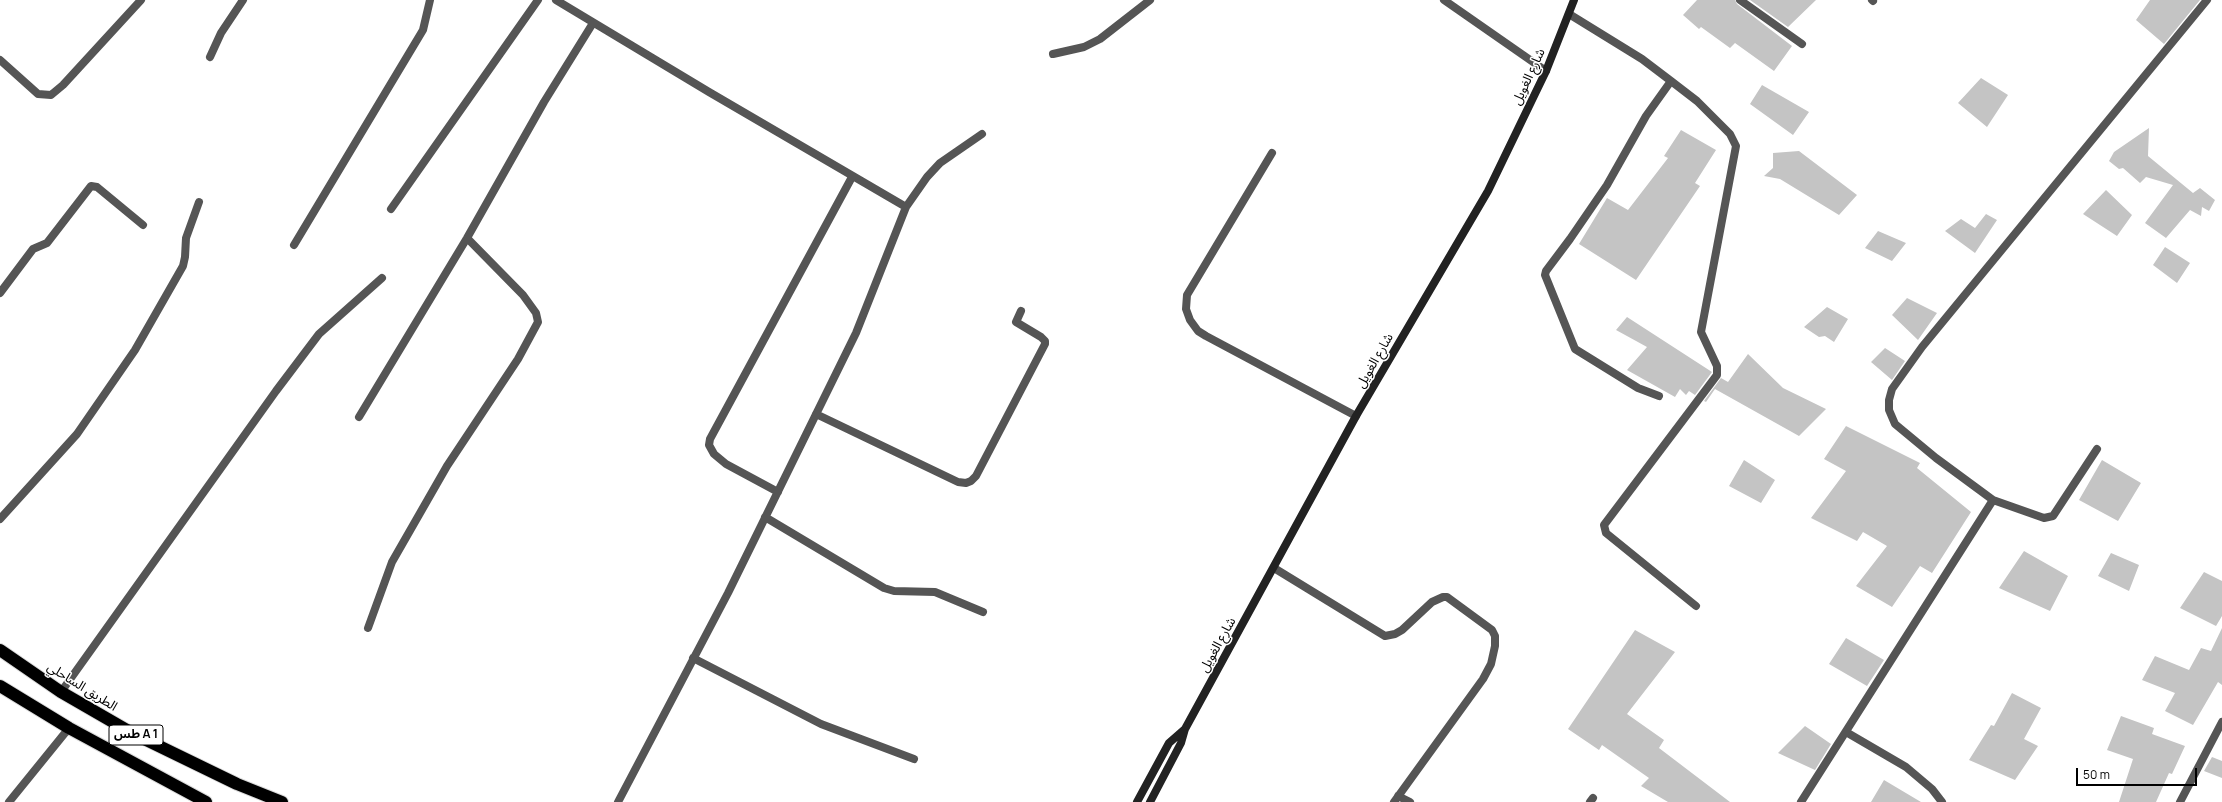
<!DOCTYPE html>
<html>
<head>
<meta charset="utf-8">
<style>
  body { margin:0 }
  #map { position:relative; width:2222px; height:802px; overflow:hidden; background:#fff; font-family:Manrope,sans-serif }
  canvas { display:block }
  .scale { position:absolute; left:2076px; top:768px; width:121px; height:18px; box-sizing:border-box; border:2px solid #000; border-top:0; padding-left:5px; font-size:12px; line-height:14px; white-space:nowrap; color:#000; -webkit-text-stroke:3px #fff; paint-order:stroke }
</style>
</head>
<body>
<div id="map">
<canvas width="2222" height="802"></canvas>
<div class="scale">50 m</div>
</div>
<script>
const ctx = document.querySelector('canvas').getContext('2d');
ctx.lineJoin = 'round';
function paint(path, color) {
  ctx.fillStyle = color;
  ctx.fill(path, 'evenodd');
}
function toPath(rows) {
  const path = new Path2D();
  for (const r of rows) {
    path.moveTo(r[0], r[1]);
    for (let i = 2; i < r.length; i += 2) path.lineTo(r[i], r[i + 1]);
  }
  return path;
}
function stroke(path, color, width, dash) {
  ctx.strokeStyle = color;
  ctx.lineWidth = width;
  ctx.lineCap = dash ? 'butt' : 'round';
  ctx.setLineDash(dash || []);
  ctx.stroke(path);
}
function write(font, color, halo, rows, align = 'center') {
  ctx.font = font + ' Manrope,"Noto Sans Arabic",sans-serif';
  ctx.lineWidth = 3;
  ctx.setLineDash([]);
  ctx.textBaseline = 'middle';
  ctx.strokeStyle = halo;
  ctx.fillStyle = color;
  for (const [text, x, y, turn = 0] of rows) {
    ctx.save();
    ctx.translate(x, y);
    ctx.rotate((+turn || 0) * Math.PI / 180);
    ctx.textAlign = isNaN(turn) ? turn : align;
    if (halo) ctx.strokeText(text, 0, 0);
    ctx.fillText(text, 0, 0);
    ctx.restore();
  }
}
const building = toPath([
  [1697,0,1735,0,1737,4,1792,46,1774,71,1735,43,1730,48,1701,27,1699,29,1683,15],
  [1750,0,1816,0,1788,27],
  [2150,0,2200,0,2164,44,2136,20],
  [1981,78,2008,95,1987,127,1958,103],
  [1762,85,1809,112,1793,135,1750,104],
  [2149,128,2148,156,2193,193,2200,188,2215,200,2209,211,2202,207,2201,216,2190,210,2166,238,2145,223,2173,185,2146,177,2140,183,2123,168,2119,169,2109,161,2114,152],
  [1681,130,1716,150,1695,183,1700,186,1636,280,1579,244,1607,198,1628,210,1668,158,1664,156],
  [1799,151,1857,195,1839,215,1780,179,1764,176,1773,168,1773,153],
  [2106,190,2132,215,2117,236,2083,214],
  [1986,214,1997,220,1975,253,1945,231,1961,219,1975,228],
  [1878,231,1906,243,1892,261,1865,248],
  [2165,247,2190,263,2177,283,2153,265],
  [1907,298,1937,313,1918,340,1892,315],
  [1827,307,1848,319,1834,342,1825,336,1819,337,1804,327],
  [1627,317,1712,372,1695,395,1689,391,1686,395,1680,389,1675,397,1627,370,1647,347,1616,330],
  [1885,348,1905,361,1892,380,1871,362],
  [1748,354,1783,388,1826,409,1799,436,1715,389,1706,402,1704,401,1721,378,1728,382],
  [1846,426,1920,463,1917,468,1971,512,1932,573,1920,566,1892,607,1856,586,1887,546,1863,532,1857,541,1811,518,1846,471,1824,459],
  [1744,460,1775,480,1761,503,1729,486],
  [2102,460,2141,483,2118,521,2079,500],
  [2024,551,2068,576,2050,611,1999,588],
  [2111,553,2139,565,2129,591,2098,576],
  [2204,572,2222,581,2222,616,2216,626,2180,608],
  [2222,628,2222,685,2218,682,2193,725,2165,711,2175,693,2142,680,2155,656,2189,670,2201,648,2211,651],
  [1635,630,1675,652,1627,714,1664,740,1659,748,1730,802,1668,802,1641,786,1649,778,1602,745,1599,750,1568,729],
  [1846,638,1884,660,1867,686,1829,664],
  [2012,693,2041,708,2024,739,2038,746,2015,780,1969,760,1991,725,1994,726],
  [2121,716,2154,728,2152,734,2185,746,2172,774,2169,773,2156,802,2119,802,2133,759,2107,750],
  [1805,726,1831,744,1815,770,1778,753],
  [2212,757,2222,761,2222,778,2204,771],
  [1884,780,1921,802,1871,802]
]);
const street = toPath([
  [556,0,709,92,906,207,856,333,728,593,618,802],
  [1444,0,1546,71],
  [1740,0,1802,44],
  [1872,0,1873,1],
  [1569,14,1642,59,1671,81,1697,101,1730,134,1736,146,1701,332,1717,366,1717,375,1604,525,1606,533,1696,606],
  [1053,54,1084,47,1100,39,1150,0],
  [210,57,221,33,243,0],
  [0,60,38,94,51,95,63,85,141,0],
  [1272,153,1187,295,1186,309,1190,320,1198,331,1206,336,1356,416],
  [906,207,927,177,940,163,982,134],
  [391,209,538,0],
  [294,245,423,30,430,0],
  [0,293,33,249,47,243,91,186,97,187,143,225],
  [1659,396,1638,388,1575,349,1545,275,1546,271,1570,239,1607,185,1646,116,1671,81],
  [816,414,958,482,966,483,971,481,976,476,1045,344,1045,341,1041,337,1016,322,1021,311],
  [359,417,467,238,544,102,593,23],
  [2097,449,2053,516,2044,518,1993,500,1936,458,1895,424,1889,410,1889,400,1892,389,1922,347,2207,0],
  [778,492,726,464,714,454,709,445,710,439,852,177],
  [765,517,884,588,894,591,935,592,983,612],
  [0,519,77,434,135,350,183,266,185,257,186,238,199,202],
  [1274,568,1385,636,1395,634,1402,630,1432,602,1443,597,1447,597,1492,630,1495,636,1495,646,1491,664,1483,679,1394,802],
  [368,628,392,562,447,466,518,359,538,322,536,313,523,295,467,238],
  [693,658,821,724,914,759],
  [61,692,276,391,319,334,382,278],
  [1846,732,1906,767,1932,789,1942,802],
  [1398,796,1410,802],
  [9,802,69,728],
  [1590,802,1593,798],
  [1801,802,1993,500],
  [2180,802,2222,722]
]);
const secondary = toPath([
  [1137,802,1169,743,1185,729],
  [1150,802,1181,743,1185,729,1356,416,1488,191,1546,71,1574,0]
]);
const highway = toPath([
  [0,650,61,692,132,733,237,784,282,802],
  [0,686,69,728,206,802]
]);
const shields = [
  [136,735,54]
];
const shieldNames = [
  ["طس A 1",136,735]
];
const streetNames = [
  ["شارع الغويل",1529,77,-65],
  ["شارع الغويل",1375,361,-60],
  ["شارع الغويل",1218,645,-61],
  ["الطريق الساحلي",82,687,32]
];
paint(building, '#c4c4c4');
stroke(highway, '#dbdbdb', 14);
stroke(street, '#555', 8);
stroke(secondary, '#222', 8);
stroke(highway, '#000', 12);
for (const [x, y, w] of shields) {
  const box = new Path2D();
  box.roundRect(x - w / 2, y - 10, w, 20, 3);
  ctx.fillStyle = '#fff';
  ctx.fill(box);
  stroke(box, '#000', 1);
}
write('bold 12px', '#000', null, shieldNames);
write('13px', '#000', '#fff', streetNames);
</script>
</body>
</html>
